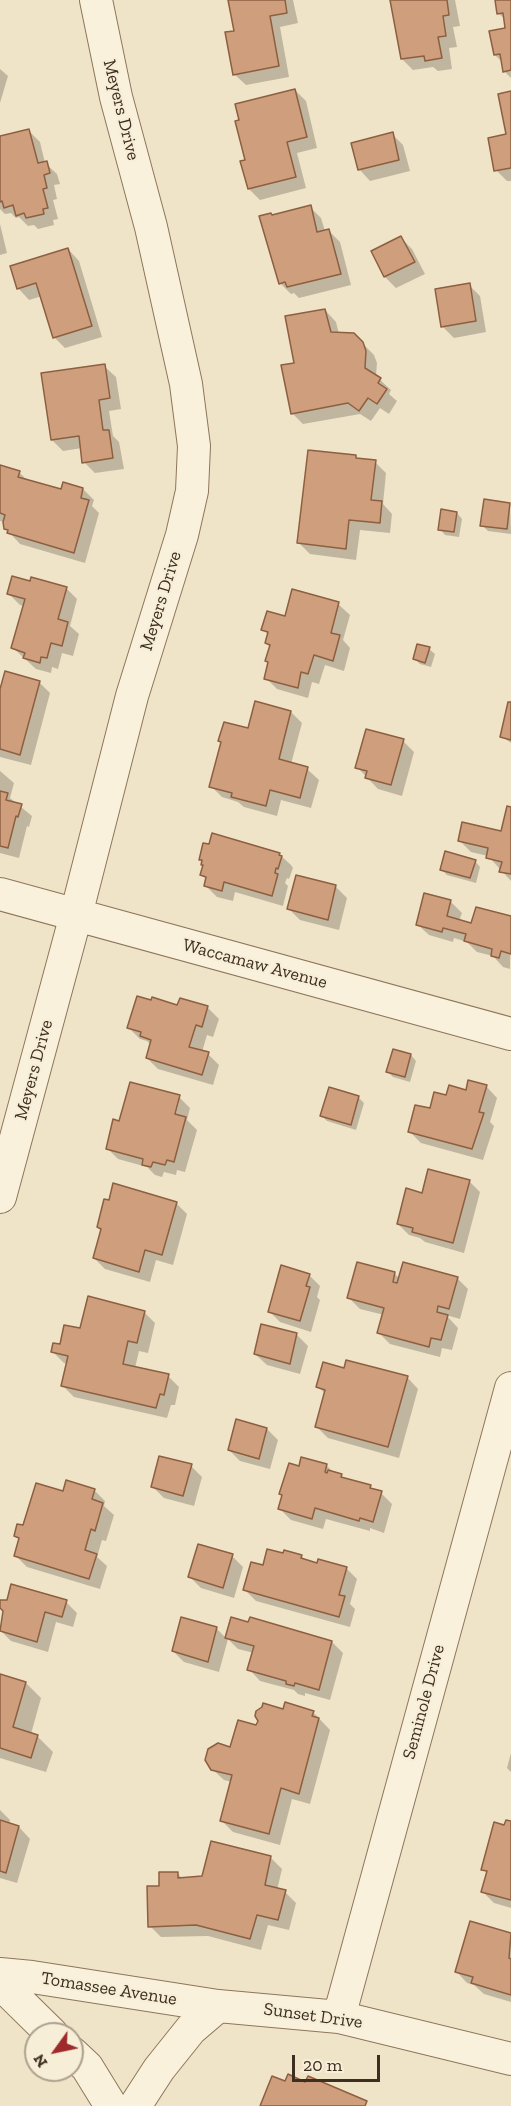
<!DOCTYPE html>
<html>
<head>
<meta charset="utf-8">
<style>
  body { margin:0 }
  #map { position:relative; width:511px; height:2106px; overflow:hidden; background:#f0e4c8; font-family:"Zilla Slab",serif }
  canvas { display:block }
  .north { position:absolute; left:24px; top:2022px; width:60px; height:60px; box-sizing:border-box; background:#f7eed8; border:2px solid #ada18e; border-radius:50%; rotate:237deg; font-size:16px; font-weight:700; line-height:24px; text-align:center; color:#3d2e20 }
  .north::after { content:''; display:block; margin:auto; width:21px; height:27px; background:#9e2a2b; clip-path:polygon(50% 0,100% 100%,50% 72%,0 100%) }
  .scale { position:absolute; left:292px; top:2055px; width:88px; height:27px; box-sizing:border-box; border:3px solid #3d2e20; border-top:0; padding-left:8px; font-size:18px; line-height:21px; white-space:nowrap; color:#3d2e20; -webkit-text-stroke:4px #f7eed8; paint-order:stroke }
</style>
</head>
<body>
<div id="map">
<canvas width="511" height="2106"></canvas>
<div class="north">N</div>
<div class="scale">20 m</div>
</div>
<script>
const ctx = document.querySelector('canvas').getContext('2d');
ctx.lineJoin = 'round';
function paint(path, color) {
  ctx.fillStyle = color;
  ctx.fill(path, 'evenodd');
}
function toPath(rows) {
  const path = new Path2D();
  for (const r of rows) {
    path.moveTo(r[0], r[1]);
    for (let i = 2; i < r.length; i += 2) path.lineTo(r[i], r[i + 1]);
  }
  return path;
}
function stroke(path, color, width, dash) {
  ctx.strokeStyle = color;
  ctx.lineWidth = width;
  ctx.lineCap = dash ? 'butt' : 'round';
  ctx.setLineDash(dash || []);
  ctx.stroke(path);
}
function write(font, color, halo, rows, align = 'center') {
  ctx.font = font + ' "Zilla Slab",serif';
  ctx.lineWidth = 4.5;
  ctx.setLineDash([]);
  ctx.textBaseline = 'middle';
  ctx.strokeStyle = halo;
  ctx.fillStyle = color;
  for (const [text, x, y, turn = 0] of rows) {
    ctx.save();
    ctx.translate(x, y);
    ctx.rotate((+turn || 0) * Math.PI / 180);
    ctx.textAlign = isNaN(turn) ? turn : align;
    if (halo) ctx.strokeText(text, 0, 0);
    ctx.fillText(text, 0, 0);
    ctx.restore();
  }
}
const shadow = toPath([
  [230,0,293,0,298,23,280,27,289,77,246,85,234,74,236,32],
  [392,0,455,0,460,26,453,27,457,47,449,48,452,69,438,71,433,67,413,70,402,59],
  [496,0,511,0,511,78,504,71,503,63,495,55,507,29,506,20,498,13],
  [0,69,8,76,0,103],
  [295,90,306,101,317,148,297,153,306,188,260,200,249,189,247,161],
  [511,93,511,181,507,181,496,170,507,135],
  [29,131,40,142,45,163,57,174,60,184,54,185,57,199,53,200,58,219,53,220,54,225,38,229,34,225,28,226,19,217,16,218,11,213,5,214,0,209,0,138],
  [392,134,403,145,410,171,370,181,359,169],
  [310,207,321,218,325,231,328,230,340,242,351,285,299,298,294,293,291,294,280,283,273,217],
  [0,224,7,253,0,255],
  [401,238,412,249,425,274,396,288,385,277,373,252],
  [68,249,79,261,102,337,65,348,54,337,42,296,29,300,18,288],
  [469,285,480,296,486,332,454,338,443,327,437,290],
  [325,310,336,322,339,334,354,335,374,355,377,363,376,376,391,390,389,394,397,401,389,414,380,408,371,421,360,414,303,424,292,413,295,364],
  [104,366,116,377,121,409,109,411,113,436,119,442,124,469,95,473,84,462,82,448,63,451,52,440],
  [356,456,359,460,375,462,386,473,383,504,392,514,390,533,360,530,356,560,310,554,299,543],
  [0,467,19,472,28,481,62,490,83,489,94,500,92,506,99,513,85,563,20,544,9,532,5,522,0,521],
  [510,504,511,534,488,531,482,525],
  [457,513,462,519,459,537,445,535,440,529],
  [31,583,66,588,77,599,70,626,79,634,73,656,62,653,58,669,52,667,51,673,36,669,13,648,24,606,20,605,8,593],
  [338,604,350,615,343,640,350,648,344,671,325,665,319,684,312,682,308,698,277,689,266,678,270,647,266,643,269,635,263,630,286,618],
  [429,649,435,654,431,667,420,664,415,659],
  [39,682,50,693,31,765,0,757,0,695],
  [511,704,511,743,501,736],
  [291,712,302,723,291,764,307,769,319,780,311,808,281,800,277,816,244,807,238,802,222,797,211,786,250,730],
  [403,741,414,752,402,796,378,789,357,767],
  [0,771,14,783,10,798,32,816,29,827,27,826,19,858,0,853],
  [511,809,511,881,488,856,471,852,460,841,502,833],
  [213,835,279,854,291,865,293,868,289,879,287,878,285,883,288,886,283,906,235,892,233,901,217,897,206,886,207,880,202,875,204,866,200,859,210,846],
  [475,861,480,867,476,883,447,875,441,869],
  [335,886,347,898,339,930,300,920,289,909],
  [450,901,462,913,459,921,472,925,511,918,510,969,503,967,493,956,477,952,467,942,454,938,453,942,429,935,417,924],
  [178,1006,208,1008,219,1019,213,1037,207,1035,202,1052,208,1054,219,1065,213,1085,158,1069,147,1058,151,1045,147,1041,140,1039,129,1028],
  [411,1055,416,1061,410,1082,393,1077,388,1072],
  [486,1086,497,1098,490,1122,494,1126,483,1160,421,1143,410,1132,431,1110,447,1097],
  [179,1097,190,1108,187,1120,197,1130,185,1172,177,1170,176,1175,164,1172,162,1177,155,1175,147,1167,118,1159,107,1148],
  [176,1102,179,1102,174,1121],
  [358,1097,364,1103,356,1130,327,1121,322,1116],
  [469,1181,480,1192,464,1253,425,1242,420,1238,409,1235,398,1224,423,1195],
  [176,1203,187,1214,173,1265,156,1260,150,1282,105,1269,94,1258,102,1230,98,1226],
  [394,1273,400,1279,457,1278,468,1289,460,1319,446,1315,458,1328,452,1350,442,1348,440,1357,390,1344,379,1333,384,1315,360,1309,349,1298],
  [309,1275,320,1286,317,1297,320,1300,311,1332,280,1322,269,1311],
  [144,1312,155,1323,148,1353,139,1351,135,1368,168,1376,179,1387,175,1405,171,1405,167,1418,74,1397,63,1386,68,1364,64,1363,53,1352,82,1330],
  [296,1334,308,1346,300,1374,267,1365,255,1354],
  [345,1370,407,1377,418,1389,399,1458,328,1438,317,1427,326,1394,318,1387],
  [267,1429,278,1440,270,1469,240,1461,229,1450],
  [302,1459,327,1466,335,1474,341,1476,345,1479,370,1487,374,1491,381,1493,392,1504,384,1533,370,1528,370,1531,326,1519,323,1529,291,1520,280,1509],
  [191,1466,202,1477,194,1506,164,1498,152,1486],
  [94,1490,105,1501,104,1506,114,1515,106,1541,102,1540,97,1557,107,1566,100,1589,27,1567,16,1556,20,1540,16,1535,64,1493],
  [232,1556,243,1567,234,1598,201,1588,190,1577],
  [301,1556,306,1561,346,1568,357,1579,350,1604,355,1609,350,1627,256,1601,245,1590,264,1567],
  [66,1602,77,1613,73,1627,56,1622,48,1652,11,1641,0,1630,5,1613,0,1608,0,1604],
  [216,1628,226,1638,332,1642,343,1653,330,1700,305,1693,305,1696,298,1694,294,1690,260,1681,249,1669,254,1653,238,1649,228,1639,219,1672,184,1662,173,1651],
  [0,1676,26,1683,41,1698,31,1734,37,1736,53,1752,46,1772,0,1758],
  [284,1711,313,1712,330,1730,310,1804,292,1799,280,1845,233,1832,222,1821,232,1782,224,1780,212,1769,231,1749,257,1727],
  [511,1753,511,1772,507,1768],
  [0,1810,10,1820,9,1825,19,1827,30,1839,17,1883,0,1878],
  [511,1823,511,1908,494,1903,483,1892,488,1874,483,1869,506,1827],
  [271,1858,282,1869,277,1890,285,1892,296,1903,289,1930,268,1925,261,1950,208,1936,161,1937,150,1926,160,1887,177,1873,183,1879,203,1877],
  [471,1923,511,1935,511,2002,484,1994,474,1985,467,1983,456,1971]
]);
const building = toPath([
  [228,0,285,0,287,13,270,16,279,66,233,75,225,32,234,31,228,0],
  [390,0,447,0,449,15,443,16,446,36,438,37,442,58,425,61,424,56,401,59,390,0],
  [495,0,511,0,511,70,503,72,500,54,494,55,489,31,505,28,503,13,497,14,495,0],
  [295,89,307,137,287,142,296,177,248,189,240,161,245,160,235,121,239,120,235,104,295,89],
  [511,91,511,168,494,171,488,138,506,134,498,94,511,91],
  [29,129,38,163,47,161,50,173,44,175,47,188,43,189,48,208,43,209,44,214,26,218,24,213,16,216,13,205,4,208,2,201,0,202,0,136,29,129],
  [393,132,399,160,358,170,351,143,393,132],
  [311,205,317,232,329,229,341,274,287,287,285,282,279,284,259,216,271,213,272,215,311,205],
  [401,236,415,262,384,277,371,251,401,236],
  [68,248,92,326,53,338,36,283,17,289,10,266,68,248],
  [470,283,476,321,441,327,435,289,470,283],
  [325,309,331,332,354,333,363,342,366,351,365,368,381,378,378,383,387,389,377,404,368,398,359,411,348,403,291,414,281,365,294,363,285,316,325,309],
  [105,364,110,398,99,400,103,430,109,430,113,458,82,463,79,436,51,440,41,373,105,364],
  [308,450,356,455,356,458,376,460,371,500,382,501,380,523,349,520,346,549,297,543,308,450],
  [0,465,20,471,18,477,61,489,63,482,83,488,81,498,89,500,74,553,7,533,8,530,4,529,3,522,5,515,0,513,0,465],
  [484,499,510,503,507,529,480,526,484,499],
  [441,509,457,512,454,532,438,530,441,509],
  [12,576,30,581,31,577,67,587,58,619,68,622,62,646,51,643,47,658,41,657,40,663,23,658,25,653,11,648,25,599,7,594,12,576],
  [292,589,339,602,331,633,340,635,333,661,314,655,308,674,301,672,298,688,264,679,268,662,265,661,270,645,265,643,268,632,261,630,267,611,285,616,292,589],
  [417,644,430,647,425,663,413,659,417,644],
  [5,671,40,681,20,755,0,749,0,689,5,671],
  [255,701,291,711,279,759,308,767,300,798,270,790,266,806,231,797,232,793,209,787,221,742,218,741,224,722,248,728,255,701],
  [508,702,511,702,511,740,500,737,508,702],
  [366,729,404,739,391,785,365,778,367,771,355,768,366,729],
  [0,791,8,793,6,800,22,804,18,817,16,816,8,848,0,846,0,791],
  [507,806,511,807,511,874,499,872,502,862,486,858,488,848,458,841,462,822,501,831,507,806],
  [212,833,280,853,279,855,282,856,278,869,276,868,275,873,278,874,272,896,224,882,222,891,204,886,206,877,200,875,203,865,201,865,202,860,199,860,203,843,209,844,212,833],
  [445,851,476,860,470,878,440,870,445,851],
  [296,875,336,885,328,920,287,909,296,875],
  [424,893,451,900,447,916,471,923,476,907,511,916,511,954,501,951,499,958,491,956,492,949,464,941,466,934,443,928,442,932,416,925,424,893],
  [137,996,151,1000,152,997,177,1005,180,998,208,1006,202,1027,196,1025,189,1047,209,1052,202,1075,146,1058,151,1040,140,1036,141,1032,127,1028,137,996],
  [393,1049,411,1054,405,1077,386,1072,393,1049],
  [468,1080,487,1085,479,1112,484,1113,472,1149,408,1132,415,1105,430,1108,434,1092,446,1095,449,1085,466,1090,468,1080],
  [130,1082,180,1095,175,1114,186,1117,174,1162,167,1160,165,1165,153,1162,151,1167,142,1165,143,1159,106,1149,113,1119,119,1121,130,1082],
  [329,1087,359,1096,351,1125,320,1116,329,1087],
  [428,1169,470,1180,453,1243,412,1232,413,1228,397,1224,406,1188,422,1193,428,1169],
  [113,1183,177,1202,162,1255,145,1250,139,1272,93,1258,101,1229,97,1227,104,1199,109,1200,113,1183],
  [357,1262,395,1272,393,1282,397,1283,403,1262,458,1277,449,1309,438,1306,437,1312,448,1315,441,1340,431,1338,429,1347,377,1333,384,1308,347,1298,357,1262],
  [281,1265,310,1274,306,1286,310,1287,300,1321,268,1312,281,1265],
  [88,1296,145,1311,137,1343,128,1341,123,1364,169,1374,164,1395,160,1394,156,1408,61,1386,68,1356,51,1352,53,1343,60,1344,64,1325,80,1328,88,1296],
  [261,1324,297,1333,290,1364,254,1354,261,1324],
  [346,1360,408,1376,388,1447,315,1427,325,1390,316,1387,323,1362,344,1368,346,1360],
  [236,1419,267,1428,259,1459,228,1450,236,1419],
  [159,1456,192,1464,183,1496,151,1487,159,1456],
  [301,1457,327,1464,325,1472,327,1473,328,1470,342,1474,341,1477,371,1485,370,1488,382,1491,373,1522,360,1518,359,1521,315,1508,312,1519,278,1509,282,1495,279,1494,289,1463,299,1466,301,1457],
  [66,1480,95,1489,92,1499,103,1503,95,1531,91,1529,85,1550,97,1554,89,1579,14,1556,19,1538,14,1536,17,1524,23,1525,36,1483,63,1491,66,1480],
  [198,1544,233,1554,223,1588,188,1577,198,1544],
  [267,1549,283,1553,284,1550,302,1555,301,1558,317,1563,318,1559,347,1567,339,1595,345,1596,339,1617,243,1590,251,1562,263,1565,267,1549],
  [11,1584,67,1600,62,1617,45,1612,37,1642,0,1631,3,1611,0,1608,0,1600,7,1600,11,1584],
  [181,1617,217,1627,208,1662,172,1651,181,1617],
  [231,1617,248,1622,250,1617,332,1641,319,1690,295,1683,294,1686,286,1684,286,1681,247,1670,254,1646,225,1638,231,1617],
  [0,1674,26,1682,13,1727,38,1735,31,1758,0,1748,0,1674],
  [285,1702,314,1711,312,1716,319,1718,299,1794,281,1788,269,1834,220,1821,232,1775,211,1770,205,1760,208,1749,218,1743,230,1747,238,1720,256,1725,258,1721,255,1716,256,1711,262,1707,263,1703,283,1709,285,1702],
  [0,1820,19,1826,6,1873,0,1871,0,1820],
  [506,1820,511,1821,511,1900,481,1892,487,1871,481,1870,494,1822,504,1825,506,1820],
  [211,1841,271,1856,265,1885,286,1890,278,1920,257,1915,250,1939,196,1925,148,1927,147,1886,159,1886,159,1872,178,1872,178,1878,202,1876,211,1841],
  [470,1921,511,1933,509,1958,511,1959,511,1995,471,1983,473,1977,455,1972,470,1921],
  [288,2074,305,2082,308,2076,367,2101,365,2106,260,2106,272,2076,285,2081,288,2074]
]);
const minor = toPath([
  [0,894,511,1034],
  [0,1197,76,915,132,696,182,535,192,491,194,446,186,384,151,227,116,97,96,0],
  [0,1974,32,1977,218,2006,339,2017,511,2059],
  [0,1983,52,2034],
  [339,2017,511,1388],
  [72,2053,87,2067,111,2106],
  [135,2106,159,2069,191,2029,218,2006]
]);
const streetNames = [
  ["Meyers Drive",121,110,76],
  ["Meyers Drive",161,601,-73],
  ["Waccamaw Avenue",255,964,15],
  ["Meyers Drive",34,1070,-75],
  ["Seminole Drive",424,1702,-75],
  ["Tomassee Avenue",109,1989,9],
  ["Sunset Drive",313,2016,8]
];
paint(shadow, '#0003');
paint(building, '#cf9f7d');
stroke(building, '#8d5f41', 1.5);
stroke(minor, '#8d765c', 34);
stroke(minor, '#faf1dc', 32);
write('18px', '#3d2e20', '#f7eed8', streetNames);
</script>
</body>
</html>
